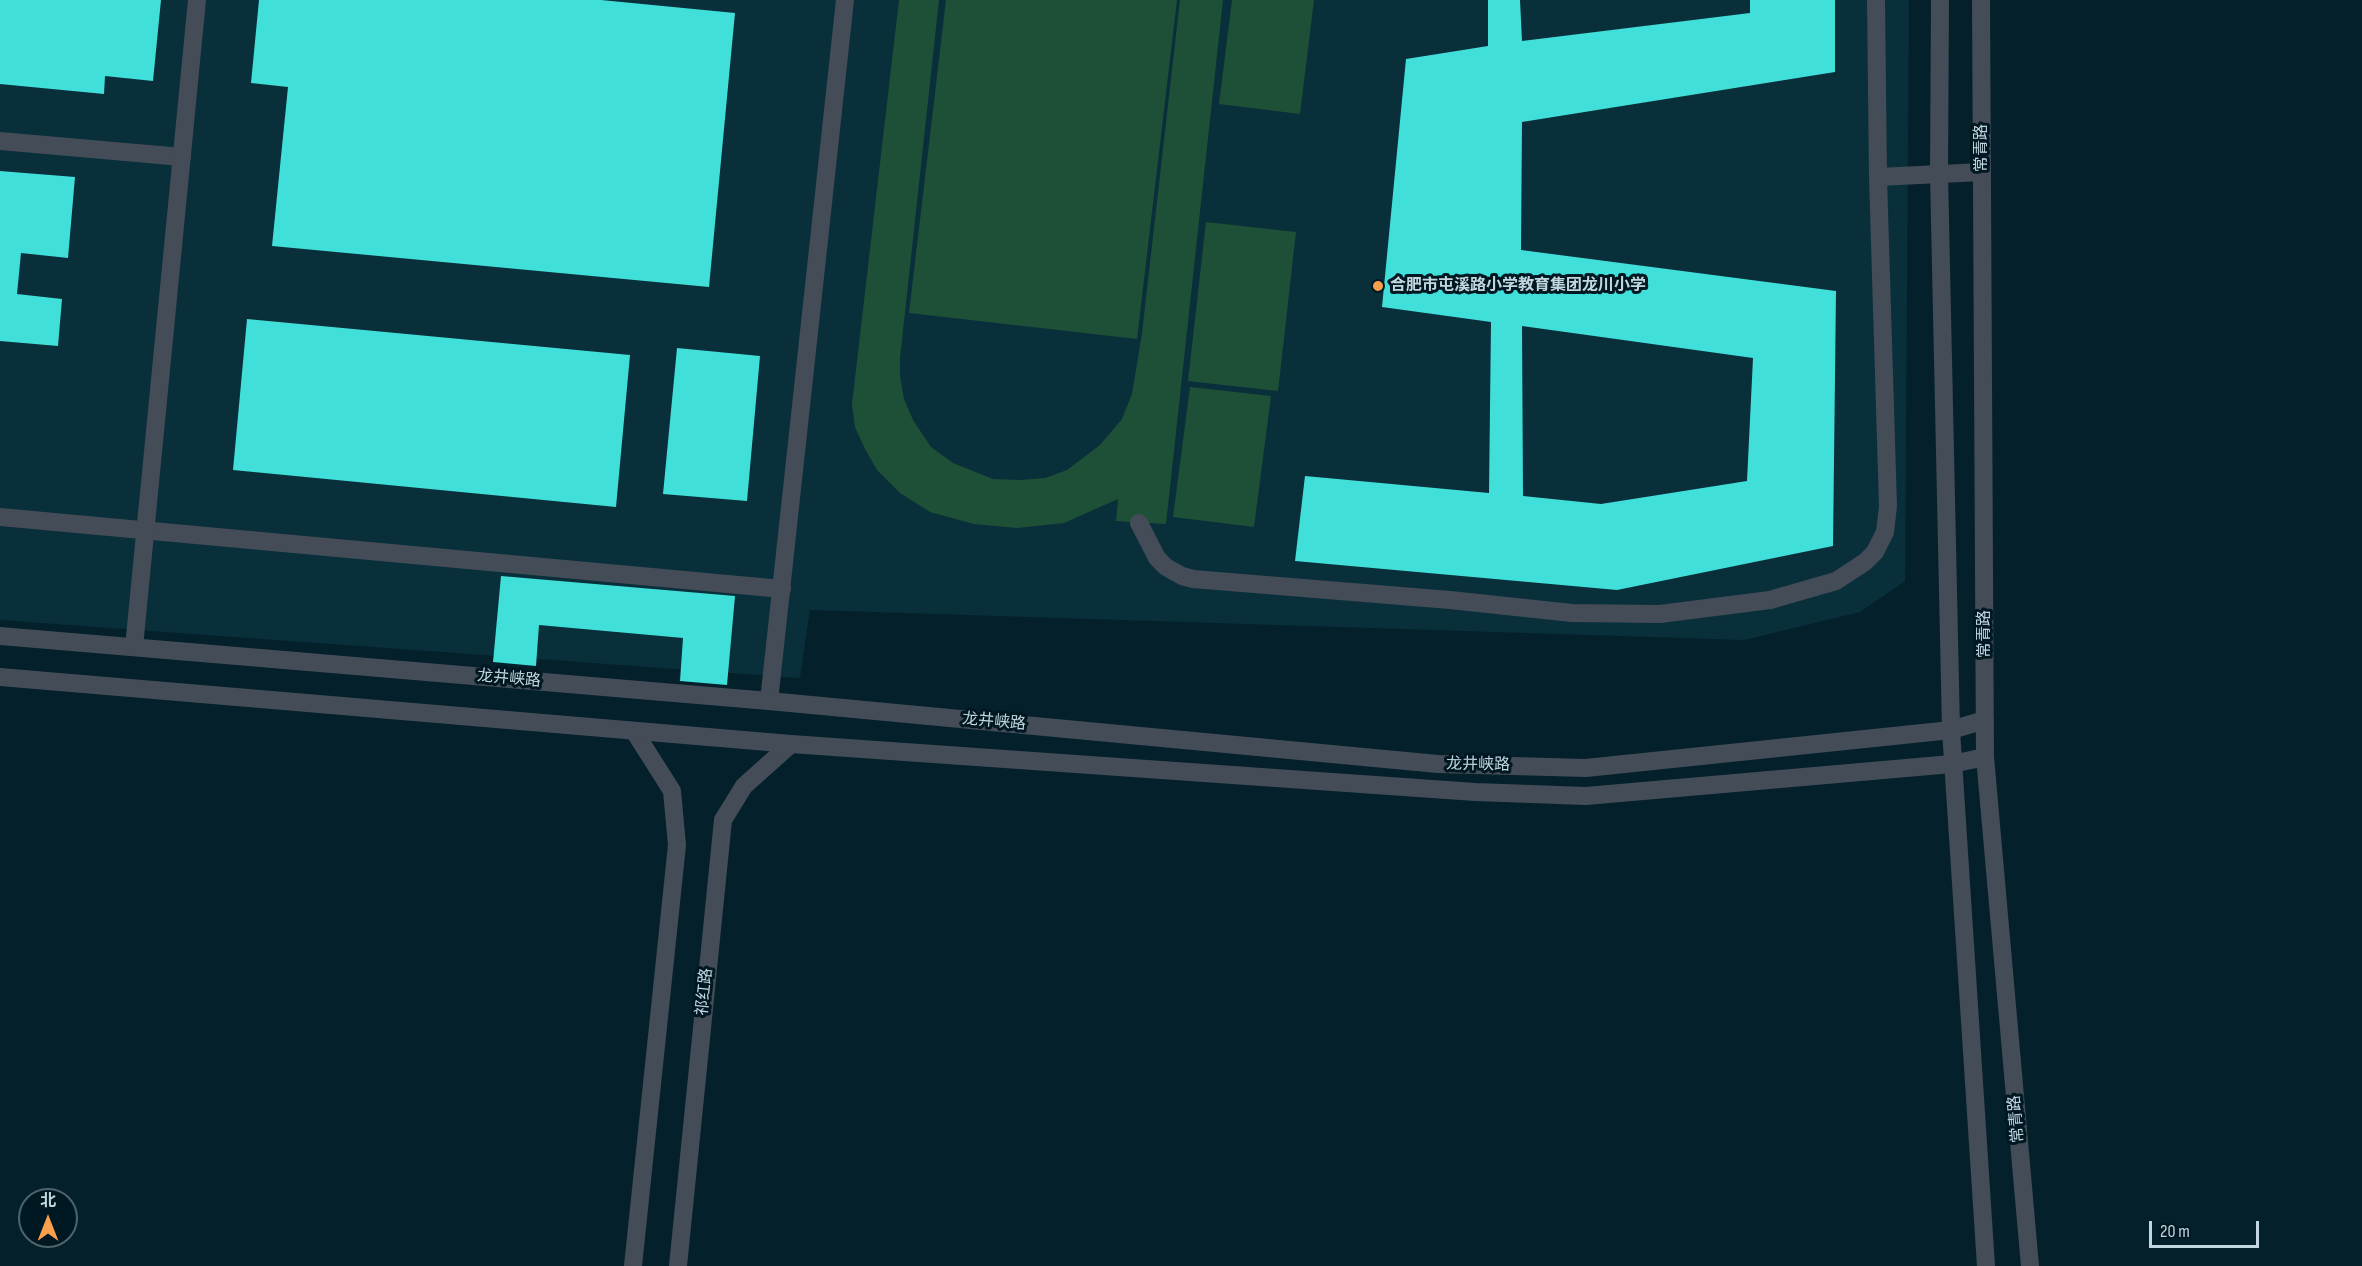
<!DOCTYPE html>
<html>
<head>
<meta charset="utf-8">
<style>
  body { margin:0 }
  #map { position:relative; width:2362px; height:1266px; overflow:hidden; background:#04212b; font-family:"Sofia Sans Condensed","Noto Sans SC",sans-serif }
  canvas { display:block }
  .north { position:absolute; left:18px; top:1188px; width:60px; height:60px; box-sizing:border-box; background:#001822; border:2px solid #4e646e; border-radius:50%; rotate:0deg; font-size:16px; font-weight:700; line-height:24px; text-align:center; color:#c2d6df }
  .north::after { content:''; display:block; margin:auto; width:21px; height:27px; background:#f9a04d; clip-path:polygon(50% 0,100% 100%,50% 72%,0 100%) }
  .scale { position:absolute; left:2149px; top:1221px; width:110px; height:27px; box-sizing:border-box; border:3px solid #c2d6df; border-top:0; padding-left:8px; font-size:18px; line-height:21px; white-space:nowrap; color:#c2d6df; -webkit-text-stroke:4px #001822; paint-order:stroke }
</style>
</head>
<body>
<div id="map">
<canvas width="2362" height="1266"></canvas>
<div class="north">北</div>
<div class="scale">20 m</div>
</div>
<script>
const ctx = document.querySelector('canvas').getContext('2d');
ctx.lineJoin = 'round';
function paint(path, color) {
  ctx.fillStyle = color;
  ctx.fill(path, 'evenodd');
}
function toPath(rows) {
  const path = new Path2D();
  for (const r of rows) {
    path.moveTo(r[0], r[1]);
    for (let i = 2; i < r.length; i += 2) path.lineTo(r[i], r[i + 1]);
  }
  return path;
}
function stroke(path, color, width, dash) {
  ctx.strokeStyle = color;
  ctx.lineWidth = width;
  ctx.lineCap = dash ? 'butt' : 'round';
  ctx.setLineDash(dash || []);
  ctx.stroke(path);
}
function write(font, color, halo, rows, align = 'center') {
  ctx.font = font + ' "Sofia Sans Condensed","Noto Sans SC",sans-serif';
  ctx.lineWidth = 6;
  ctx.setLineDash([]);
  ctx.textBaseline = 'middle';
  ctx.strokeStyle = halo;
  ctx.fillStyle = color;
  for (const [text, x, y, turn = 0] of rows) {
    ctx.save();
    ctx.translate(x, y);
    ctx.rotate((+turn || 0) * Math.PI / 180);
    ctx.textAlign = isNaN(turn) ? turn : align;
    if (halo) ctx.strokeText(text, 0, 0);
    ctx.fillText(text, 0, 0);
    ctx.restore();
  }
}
const built = toPath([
  [0,0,1909,0,1905,581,1860,612,1744,640,810,610,800,678,0,620]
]);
const green = toPath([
  [899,0,939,0,900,358,900,376,904,399,913,420,931,447,953,463,993,479,1020,480,1045,478,1067,470,1100,445,1122,419,1132,394,1142,333,1180,0,1223,0,1166,524,1116,521,1118,499,1064,523,1017,528,974,524,930,512,900,493,877,470,865,449,855,427,852,404],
  [946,0,1177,0,1137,339,909,313],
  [1232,0,1314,0,1300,114,1219,104],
  [1206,222,1296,232,1278,391,1188,381],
  [1190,387,1271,396,1254,527,1173,517]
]);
const building = toPath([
  [0,0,161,0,153,81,105,76,104,94,0,84],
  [259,0,601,0,735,13,709,287,272,246,288,87,251,83],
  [1488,0,1520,0,1522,41,1750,13,1750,0,1835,0,1835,72,1522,122,1521,250,1836,291,1833,546,1617,590,1295,561,1305,476,1489,493,1491,322,1382,307,1406,59,1488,46],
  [1522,326,1753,358,1747,481,1601,504,1523,496],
  [0,171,75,177,68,258,21,253,17,294,62,299,58,346,0,341],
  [247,319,630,355,616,507,233,470],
  [677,348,760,356,747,501,663,494],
  [501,576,735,596,727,685,680,681,683,638,539,625,536,666,493,662]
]);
const service = toPath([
  [1876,0,1878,177],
  [1139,523,1157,558,1166,567,1182,576,1193,579,1450,600,1572,613,1660,614,1770,600,1836,581,1865,562,1875,552,1885,532,1888,506,1878,177,1982,172]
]);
const pedestrian = toPath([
  [0,141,182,157],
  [0,517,782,589]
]);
const minor = toPath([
  [134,647,197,0],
  [769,701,845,0],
  [633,1266,677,845,672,791,634,731],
  [678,1266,723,820,744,786,791,744]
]);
const tertiary = toPath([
  [1940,0,1939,174,1951,730,1986,1266],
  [1981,0,1985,757,2030,1266],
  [0,636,769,701,1438,764,1586,768,1951,730,1985,720],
  [0,677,791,744,1475,792,1586,796,1952,764,1985,757]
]);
const markers = [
  [1378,286,6,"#f9a04d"]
];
const streetNames = [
  ["常青路",1982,148,-90],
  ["常青路",1985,634,-90],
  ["龙井峡路",509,679,5],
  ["龙井峡路",994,722,5],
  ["龙井峡路",1478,765,1],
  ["祁红路",705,992,-84],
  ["常青路",2017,1119,-95]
];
const poiNames = [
  ["合肥市屯溪路小学教育集团龙川小学",1390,286]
];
paint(built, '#092f3b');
paint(green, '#1e5037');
paint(building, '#40dfda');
stroke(service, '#444c58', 18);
stroke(pedestrian, '#444c58', 18);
stroke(minor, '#444c58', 18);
stroke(tertiary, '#444c58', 18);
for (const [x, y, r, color] of markers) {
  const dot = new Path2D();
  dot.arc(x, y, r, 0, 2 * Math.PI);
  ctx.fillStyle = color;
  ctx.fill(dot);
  stroke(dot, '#001822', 2);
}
write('16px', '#c2d6df', '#001822', streetNames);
write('bold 16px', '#c2d6df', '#001822', poiNames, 'left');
</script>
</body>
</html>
